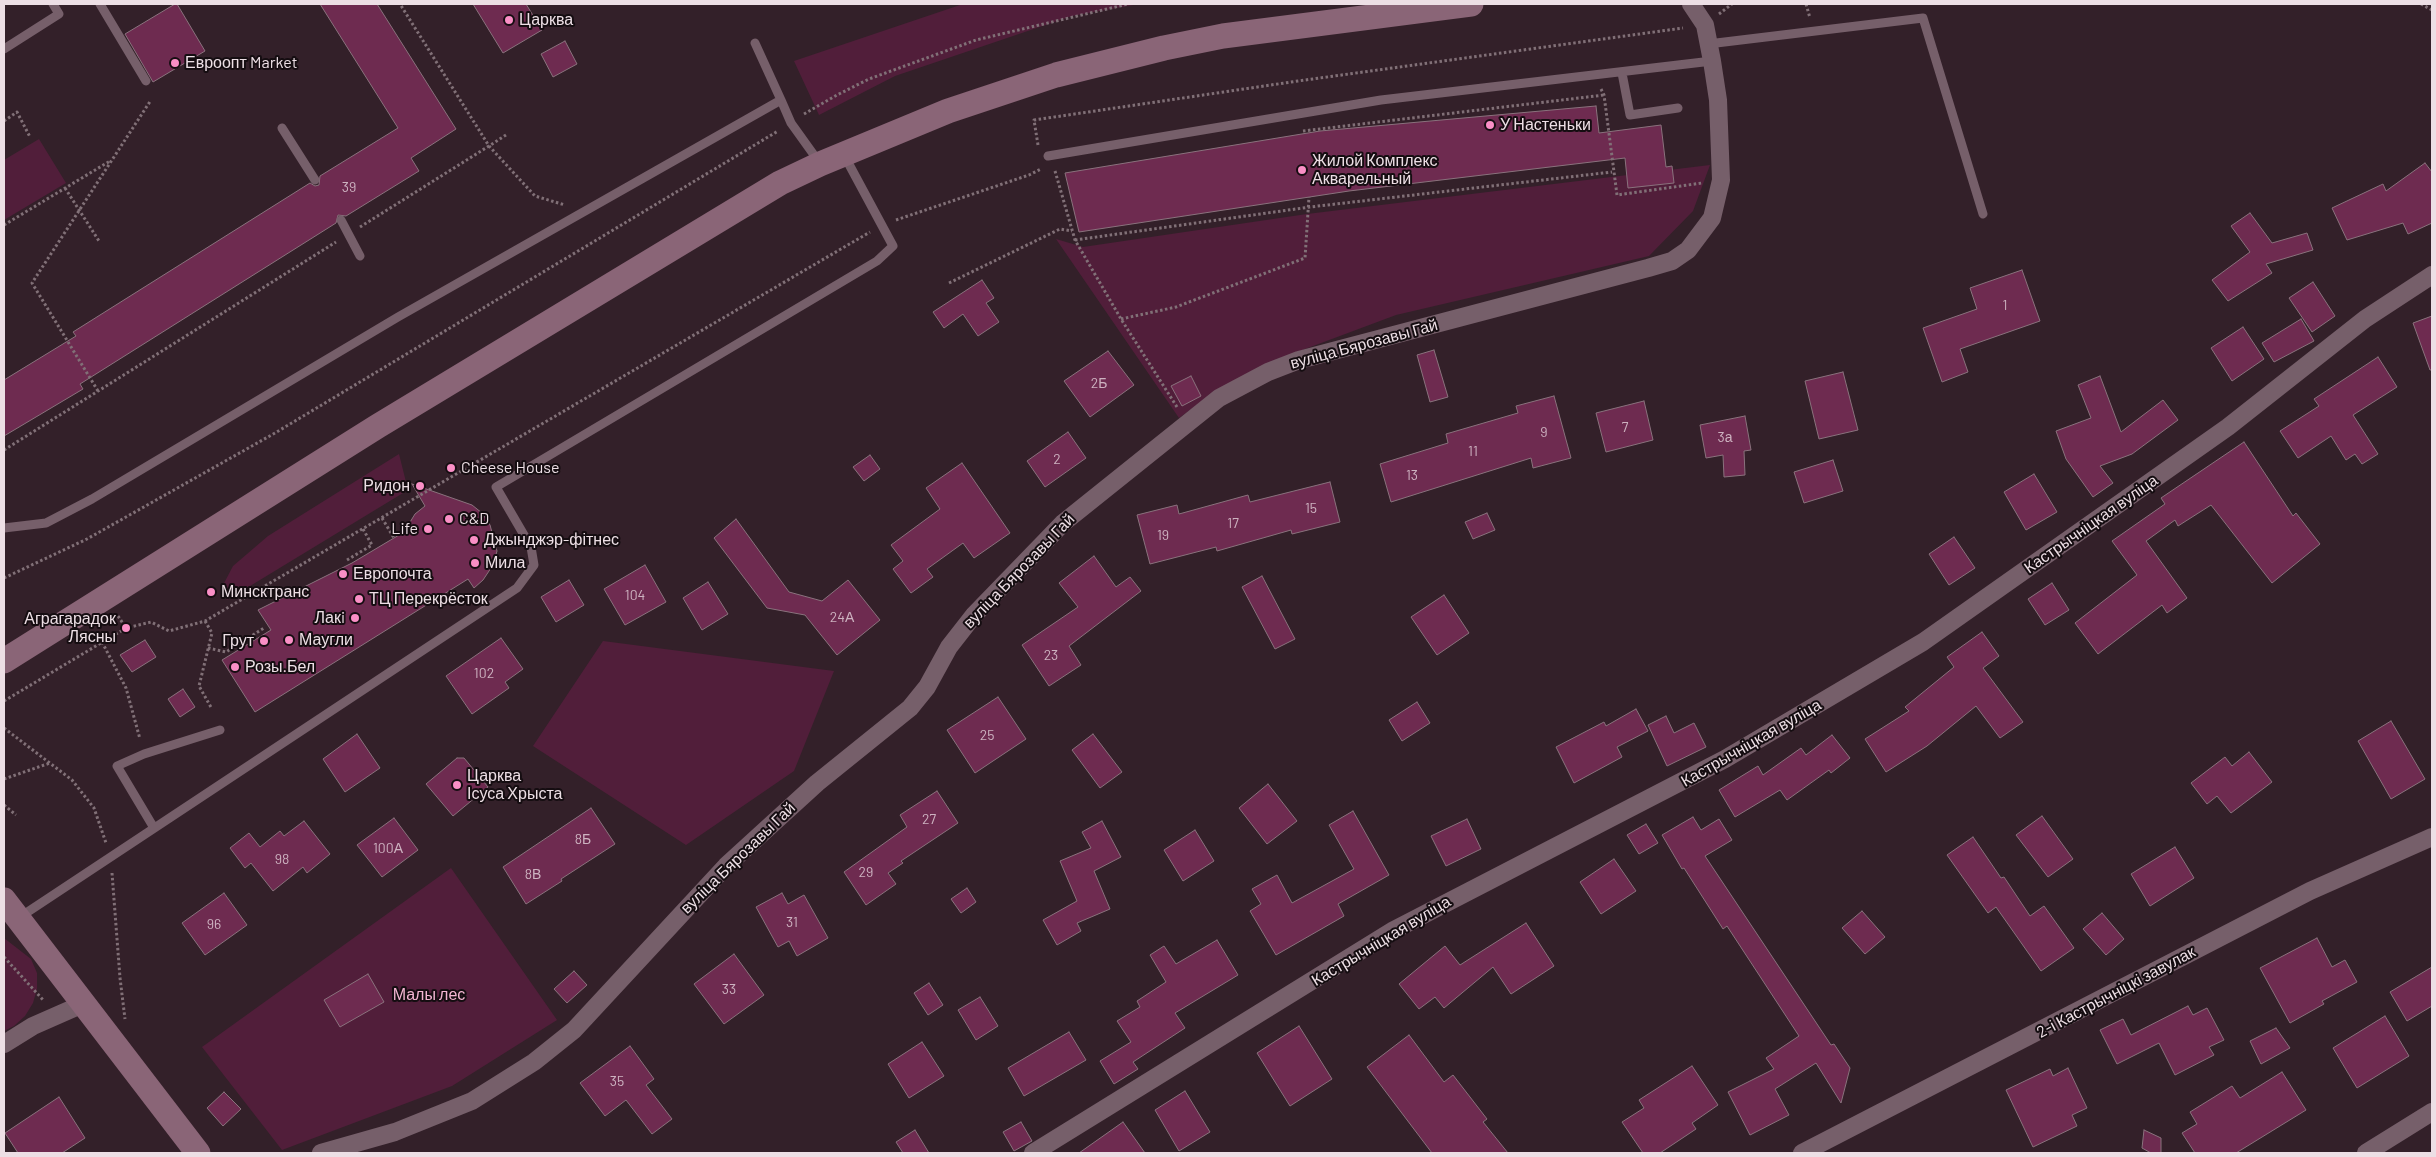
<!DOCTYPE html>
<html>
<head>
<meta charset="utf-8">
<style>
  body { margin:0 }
  #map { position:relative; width:2436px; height:1157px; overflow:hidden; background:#332029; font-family:Barlow,sans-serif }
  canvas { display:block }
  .frame { position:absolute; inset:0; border:5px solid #eddfe5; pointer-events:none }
</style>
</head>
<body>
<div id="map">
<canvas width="2436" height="1157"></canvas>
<div class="frame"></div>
</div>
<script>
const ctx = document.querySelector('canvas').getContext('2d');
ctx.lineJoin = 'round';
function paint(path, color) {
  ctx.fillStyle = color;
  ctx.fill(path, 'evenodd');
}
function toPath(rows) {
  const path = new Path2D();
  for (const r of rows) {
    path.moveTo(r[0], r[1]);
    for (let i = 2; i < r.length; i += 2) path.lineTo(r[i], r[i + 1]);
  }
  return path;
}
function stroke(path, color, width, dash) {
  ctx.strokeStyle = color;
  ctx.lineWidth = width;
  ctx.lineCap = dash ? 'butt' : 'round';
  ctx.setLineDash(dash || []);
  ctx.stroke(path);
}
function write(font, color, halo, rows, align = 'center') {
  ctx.font = font + ' Barlow,sans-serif';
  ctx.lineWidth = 4;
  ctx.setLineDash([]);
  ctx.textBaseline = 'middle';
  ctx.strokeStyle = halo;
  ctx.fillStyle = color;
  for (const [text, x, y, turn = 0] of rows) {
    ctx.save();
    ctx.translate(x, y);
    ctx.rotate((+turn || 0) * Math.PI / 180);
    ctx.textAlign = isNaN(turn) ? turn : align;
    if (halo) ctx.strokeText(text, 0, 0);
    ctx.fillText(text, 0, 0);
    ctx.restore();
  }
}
const green = toPath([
  [963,4,1139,4,1072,16,895,76,819,115,794,61],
  [39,139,66,183,4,220,4,160],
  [1710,165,1693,211,1649,256,1396,315,1281,358,1215,392,1179,418,1056,239,1083,247,1307,214],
  [399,454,408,490,227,600,221,589,233,566,268,536],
  [603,641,834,671,794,771,686,845,533,746],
  [451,868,557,1020,452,1086,282,1150,202,1047],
  [4,938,31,959,37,973,37,989,33,1003,25,1016,14,1026,4,1031]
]);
const building = toPath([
  [175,4,177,4,205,51,153,82,125,34,175,4],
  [320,4,377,4,456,129,411,158,419,171,346,216,338,215,336,223,80,384,83,389,4,436,4,380,76,336,73,332,310,183,315,186,319,185,320,176,398,128,320,4],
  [473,4,526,4,542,30,503,53,473,4],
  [565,41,577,64,553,77,541,54,565,41],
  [1596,106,1599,133,1661,125,1666,167,1672,166,1674,183,1628,188,1625,158,1349,191,1079,232,1065,173,1320,131,1596,106],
  [2425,163,2432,172,2432,223,2408,234,2403,223,2347,240,2332,208,2383,184,2386,191,2425,163],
  [2250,213,2272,243,2307,233,2313,250,2266,264,2272,273,2228,301,2212,280,2250,252,2231,226,2250,213],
  [2022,270,2040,321,1960,349,1968,372,1942,382,1923,328,1977,309,1970,288,2022,270],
  [982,280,994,298,986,303,999,322,978,336,963,314,944,328,933,312,982,280],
  [2313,282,2335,316,2312,332,2289,298,2313,282],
  [2432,316,2432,370,2430,370,2413,323,2432,316],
  [2301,319,2314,341,2274,362,2262,343,2301,319],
  [2243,327,2264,359,2232,381,2211,348,2243,327],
  [1434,350,1448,397,1430,402,1417,355,1434,350],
  [1108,351,1134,385,1090,417,1064,381,1108,351],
  [2378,357,2397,387,2353,415,2378,454,2362,464,2355,454,2346,460,2331,436,2298,458,2280,431,2319,406,2314,399,2378,357],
  [1843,372,1858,430,1819,439,1805,381,1843,372],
  [1191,376,1201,396,1182,406,1171,386,1191,376],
  [2100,376,2121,432,2163,400,2178,420,2132,454,2100,466,2113,483,2093,497,2066,459,2056,431,2091,418,2078,385,2100,376],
  [1554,396,1571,458,1533,468,1531,458,1391,502,1380,464,1448,443,1446,434,1518,413,1516,406,1554,396],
  [1644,401,1653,440,1606,452,1596,413,1644,401],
  [1745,416,1751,450,1744,451,1745,475,1724,477,1723,455,1706,458,1700,425,1745,416],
  [1068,432,1086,458,1045,487,1027,461,1068,432],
  [2244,442,2293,516,2296,513,2320,544,2272,583,2211,505,2178,526,2175,520,2146,541,2187,598,2167,613,2162,605,2098,654,2075,623,2137,575,2112,541,2165,504,2161,498,2244,442],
  [870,455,880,469,864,481,853,467,870,455],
  [1833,460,1843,491,1804,503,1794,472,1833,460],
  [962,463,1010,533,974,558,963,543,927,569,933,577,911,593,893,569,903,561,891,545,940,509,926,488,962,463],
  [2034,474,2057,512,2026,530,2004,492,2034,474],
  [1330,482,1340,522,1292,534,1291,530,1217,551,1216,547,1150,564,1137,515,1177,505,1179,514,1248,495,1250,502,1330,482],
  [412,484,472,505,482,513,490,525,497,551,493,565,483,580,474,588,468,579,255,712,222,660,271,630,258,610,352,563,404,532,415,514,425,506,412,484],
  [1487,513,1495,530,1473,539,1465,522,1487,513],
  [736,519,789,592,822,601,848,580,880,620,837,655,805,615,767,608,714,538,736,519],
  [1954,537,1975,568,1949,585,1929,554,1954,537],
  [1094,556,1116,587,1130,577,1141,591,1069,646,1081,665,1049,686,1022,645,1078,607,1059,583,1094,556],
  [645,565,666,602,625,625,604,589,645,565],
  [1262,576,1295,639,1275,649,1242,587,1262,576],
  [569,580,584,605,556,622,541,597,569,580],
  [708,582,728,614,702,630,683,598,708,582],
  [2052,583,2069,610,2045,625,2028,599,2052,583],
  [1444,595,1469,633,1437,655,1411,617,1444,595],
  [1982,632,1999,656,1983,668,2023,722,2000,738,1976,706,1927,746,1886,772,1865,739,1909,711,1905,707,1954,667,1947,657,1982,632],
  [501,638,523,669,505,682,509,688,472,714,446,676,501,638],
  [145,640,156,657,132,672,120,655,145,640],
  [183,689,195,707,180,717,168,699,183,689],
  [998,697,1026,739,975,773,947,730,998,697],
  [1417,702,1430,723,1402,741,1389,720,1417,702],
  [1636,709,1648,731,1617,747,1622,757,1574,783,1556,747,1604,722,1606,726,1636,709],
  [1666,716,1674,733,1694,723,1706,747,1667,766,1648,725,1666,716],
  [2391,721,2425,779,2391,799,2358,741,2391,721],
  [357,734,380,768,345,792,323,759,357,734],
  [1093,734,1122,772,1100,788,1072,750,1093,734],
  [1832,735,1850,758,1831,773,1829,770,1787,800,1780,790,1735,817,1719,790,1758,766,1763,775,1801,748,1806,755,1832,735],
  [2249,752,2272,782,2231,813,2217,796,2207,804,2191,783,2225,757,2232,766,2249,752],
  [457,758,464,758,488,787,453,816,426,784,457,758],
  [1268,784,1297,821,1267,844,1239,808,1268,784],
  [937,791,958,823,901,861,903,863,888,873,896,884,866,905,844,872,907,827,900,815,937,791],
  [591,808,615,844,561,879,562,881,526,904,503,867,591,808],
  [1353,811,1389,875,1338,904,1344,916,1276,955,1250,911,1261,904,1252,889,1277,875,1292,903,1354,869,1329,825,1353,811],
  [2042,816,2073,859,2048,877,2016,835,2042,816],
  [1693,817,1701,830,1719,819,1732,840,1705,856,1831,1045,1834,1044,1850,1068,1841,1103,1816,1063,1775,1089,1789,1115,1750,1135,1728,1092,1774,1069,1766,1058,1799,1036,1727,926,1723,929,1684,868,1682,869,1662,835,1693,817],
  [394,818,418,850,382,877,357,845,394,818],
  [1467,819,1481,849,1446,866,1431,836,1467,819],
  [304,821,330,854,307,873,303,867,273,891,251,863,245,868,230,848,249,833,260,847,280,831,284,836,304,821],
  [1102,821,1121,857,1094,871,1110,909,1077,923,1081,931,1057,945,1043,920,1077,901,1060,861,1091,848,1082,832,1102,821],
  [1646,824,1658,843,1639,854,1627,835,1646,824],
  [1195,830,1214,861,1183,881,1164,850,1195,830],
  [1973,837,2001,878,2004,877,2030,916,2044,906,2074,948,2041,971,1996,907,1988,913,1947,855,1973,837],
  [2175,847,2194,878,2150,906,2131,874,2175,847],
  [1614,859,1636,891,1601,914,1580,882,1614,859],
  [967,888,976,902,961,913,951,899,967,888],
  [224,893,247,925,205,955,182,923,224,893],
  [782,893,788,904,804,895,828,938,797,956,789,941,778,947,756,907,782,893],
  [1862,911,1885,937,1865,954,1842,928,1862,911],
  [2102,913,2124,939,2106,955,2083,929,2102,913],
  [1526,923,1554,966,1511,994,1493,967,1444,1008,1435,997,1419,1009,1399,984,1445,946,1460,965,1526,923],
  [2317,938,2332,967,2345,960,2357,982,2322,1001,2324,1004,2290,1023,2260,968,2317,938],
  [1217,940,1238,975,1175,1013,1185,1028,1133,1062,1138,1069,1114,1084,1100,1061,1131,1042,1117,1021,1140,1007,1137,1001,1166,982,1150,955,1164,946,1176,964,1217,940],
  [734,954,764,995,724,1024,694,984,734,954],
  [2432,967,2432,1006,2407,1021,2390,992,2432,967],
  [574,971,587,985,567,1003,554,989,574,971],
  [368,974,384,1002,340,1027,324,1000,368,974],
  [929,983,943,1005,928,1015,914,993,929,983],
  [980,997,998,1026,976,1040,958,1010,980,997],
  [2188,1006,2193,1015,2207,1008,2224,1040,2209,1047,2214,1055,2175,1075,2159,1043,2117,1064,2100,1030,2123,1019,2131,1035,2188,1006],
  [2385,1016,2409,1056,2357,1088,2333,1048,2385,1016],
  [1299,1026,1332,1079,1290,1106,1257,1053,1299,1026],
  [2276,1028,2290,1048,2261,1064,2250,1041,2276,1028],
  [1069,1032,1086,1060,1024,1096,1008,1068,1069,1032],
  [1409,1035,1444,1082,1453,1075,1487,1119,1483,1122,1508,1153,1432,1153,1367,1067,1409,1035],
  [922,1042,944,1076,909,1098,888,1064,922,1042],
  [630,1046,654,1079,646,1085,672,1119,652,1134,626,1100,605,1116,580,1083,630,1046],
  [1692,1066,1718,1105,1692,1123,1696,1129,1660,1153,1643,1153,1622,1122,1644,1108,1639,1100,1692,1066],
  [2068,1068,2087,1108,2072,1115,2077,1126,2033,1147,2006,1090,2050,1069,2053,1076,2068,1068],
  [2282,1072,2306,1110,2236,1153,2195,1153,2182,1133,2197,1124,2190,1112,2232,1086,2240,1098,2282,1072],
  [1185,1091,1210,1132,1179,1151,1155,1110,1185,1091],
  [224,1092,241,1109,223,1126,207,1108,224,1092],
  [59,1097,85,1138,62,1153,18,1153,5,1133,59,1097],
  [1021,1122,1032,1141,1014,1151,1003,1132,1021,1122],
  [1123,1122,1145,1153,1079,1153,1123,1122],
  [915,1130,929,1153,903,1153,896,1142,915,1130],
  [2144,1130,2161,1138,2161,1153,2151,1153,2142,1148,2144,1130]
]);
const path = toPath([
  [1806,4,1810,18],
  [2421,4,2432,10],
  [1719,14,1732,4],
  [1601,89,1604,95,1617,195,1702,183],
  [804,114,837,95,869,79,976,40,1128,4],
  [4,121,17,112,30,137],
  [1303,131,1604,95],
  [506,135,489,146,535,196,565,205],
  [1038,145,1034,120,1298,81,1683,28],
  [1055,171,1075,240,1121,319,1177,407],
  [65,188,99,241],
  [896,220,1029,175,1041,169],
  [4,225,110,161],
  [360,227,489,146,400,4],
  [1075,240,1310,207,1612,172],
  [949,283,1060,229,1072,231],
  [1121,319,1176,307,1305,258,1309,197],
  [98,391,32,283,151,100],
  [4,450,336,242],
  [382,518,394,538],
  [347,560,372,545,363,529],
  [4,578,87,539,275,433,778,131],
  [118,616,126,628],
  [205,621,212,633,199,686,212,709],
  [102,642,126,688,140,739],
  [208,648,226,652,264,628],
  [4,701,126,628,151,622,169,631,205,621,870,232],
  [4,728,72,780,94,808,106,843],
  [4,779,50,763],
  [4,805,16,815],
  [112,873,120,978,125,1019],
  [4,957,44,1001]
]);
const service = toPath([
  [100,4,146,81],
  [1708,44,1923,18,1983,214],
  [4,49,59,14,53,4],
  [1622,73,1630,115,1678,108],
  [781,100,791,123,819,162],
  [282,128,315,180],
  [1048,156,1381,100,1712,61],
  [341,220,360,256],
  [4,528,46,523,92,499,398,317,781,100,755,43],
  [154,828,117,766,144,754,220,730],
  [20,917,517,588,534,565,531,547,496,487,877,261,893,246,844,155]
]);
const minor = toPath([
  [4,1044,33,1026,83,1004],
  [321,1153,395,1132,472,1101,534,1062,574,1030,726,866,817,783,910,708,927,687,949,647,974,615,1063,523,1219,398,1268,372,1299,360,1648,268,1672,261,1688,250,1712,218,1721,180,1718,100,1712,61,1705,25,1691,4],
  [1033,1153,1394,930,1725,759,1923,642,2228,427,2365,319,2432,275],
  [1802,1153,2310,891,2432,837],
  [2366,1153,2432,1112]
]);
const secondary = toPath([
  [4,661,378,426,780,183,820,164,948,111,1056,75,1164,48,1223,36,1471,4],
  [4,900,198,1153]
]);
const markers = [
  [509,20,5,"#fa8fc6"],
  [175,63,5,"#fa8fc6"],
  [1490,125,5,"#fa8fc6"],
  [1302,170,5,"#fa8fc6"],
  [451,468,5,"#fa8fc6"],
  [420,486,5,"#fa8fc6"],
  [449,519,5,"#fa8fc6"],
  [428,529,5,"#fa8fc6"],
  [474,540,5,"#fa8fc6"],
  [475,563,5,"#fa8fc6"],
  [343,574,5,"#fa8fc6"],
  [211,592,5,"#fa8fc6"],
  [359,599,5,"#fa8fc6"],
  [355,618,5,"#fa8fc6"],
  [126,628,5,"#fa8fc6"],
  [289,640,5,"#fa8fc6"],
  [264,641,5,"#fa8fc6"],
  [235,667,5,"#fa8fc6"],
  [457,785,5,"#fa8fc6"]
];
const numberNames = [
  ["39",349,187],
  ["1",2005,305],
  ["2Б",1099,383],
  ["7",1625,427],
  ["9",1544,432],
  ["3а",1725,437],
  ["11",1473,451],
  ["2",1057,459],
  ["13",1412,475],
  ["15",1311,508],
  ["17",1233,523],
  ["19",1163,535],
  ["104",635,595],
  ["24А",842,617],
  ["23",1051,655],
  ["102",484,673],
  ["25",987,735],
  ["27",929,819],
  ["8Б",583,839],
  ["100А",388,848],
  ["98",282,859],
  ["29",866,872],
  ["8В",533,874],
  ["31",792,922],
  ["96",214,924],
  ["33",729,989],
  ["35",617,1081]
];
const poiNames = [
  ["Царква",519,20],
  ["Евроопт Market",185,63],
  ["У Настеньки",1500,125],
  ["Жилой Комплекс",1312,161],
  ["Акварельный",1312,179],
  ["Cheese House",461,468],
  ["Ридон",410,486,"right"],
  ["C&D",459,519],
  ["Life",418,529,"right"],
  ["Джынджэр-фітнес",484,540],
  ["Мила",485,563],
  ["Европочта",353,574],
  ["Минсктранс",221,592],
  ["ТЦ Перекрёсток",369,599],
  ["Лакi",345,618,"right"],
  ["Аграгарадок",116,619,"right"],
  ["Лясны",116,637,"right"],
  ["Маугли",299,640],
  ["Грут",254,641,"right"],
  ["Розы.Бел",245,667],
  ["Царква",467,776],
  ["Ісуса Хрыста",467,794]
];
const streetNames = [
  ["вуліца Бярозавы Гай",1364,344,-15],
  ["Кастрычніцкая вуліца",2091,524,-35],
  ["вуліца Бярозавы Гай",1019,571,-46],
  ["Кастрычніцкая вуліца",1751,743,-30],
  ["вуліца Бярозавы Гай",738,858,-44],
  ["Кастрычніцкая вуліца",1381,941,-31],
  ["2-і Кастрычніцкі завулак",2116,992,-28]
];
const parkNames = [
  ["Малы лес",429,995]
];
paint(green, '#511e3a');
paint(building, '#6e2b50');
stroke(building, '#8a727d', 1);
stroke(path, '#817077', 3, [2.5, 2.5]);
stroke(service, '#765f6a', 9);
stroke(minor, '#765f6a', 18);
stroke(secondary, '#8a6577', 25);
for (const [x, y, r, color] of markers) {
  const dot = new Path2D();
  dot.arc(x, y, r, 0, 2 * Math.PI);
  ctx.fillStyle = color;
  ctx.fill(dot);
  stroke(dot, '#150d11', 2);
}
write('14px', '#cdb2c0', null, numberNames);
write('16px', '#eddfe5', '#150d11', poiNames, 'left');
write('16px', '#eddfe5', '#150d11', streetNames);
write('16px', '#f3b5d2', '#150d11', parkNames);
</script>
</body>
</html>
